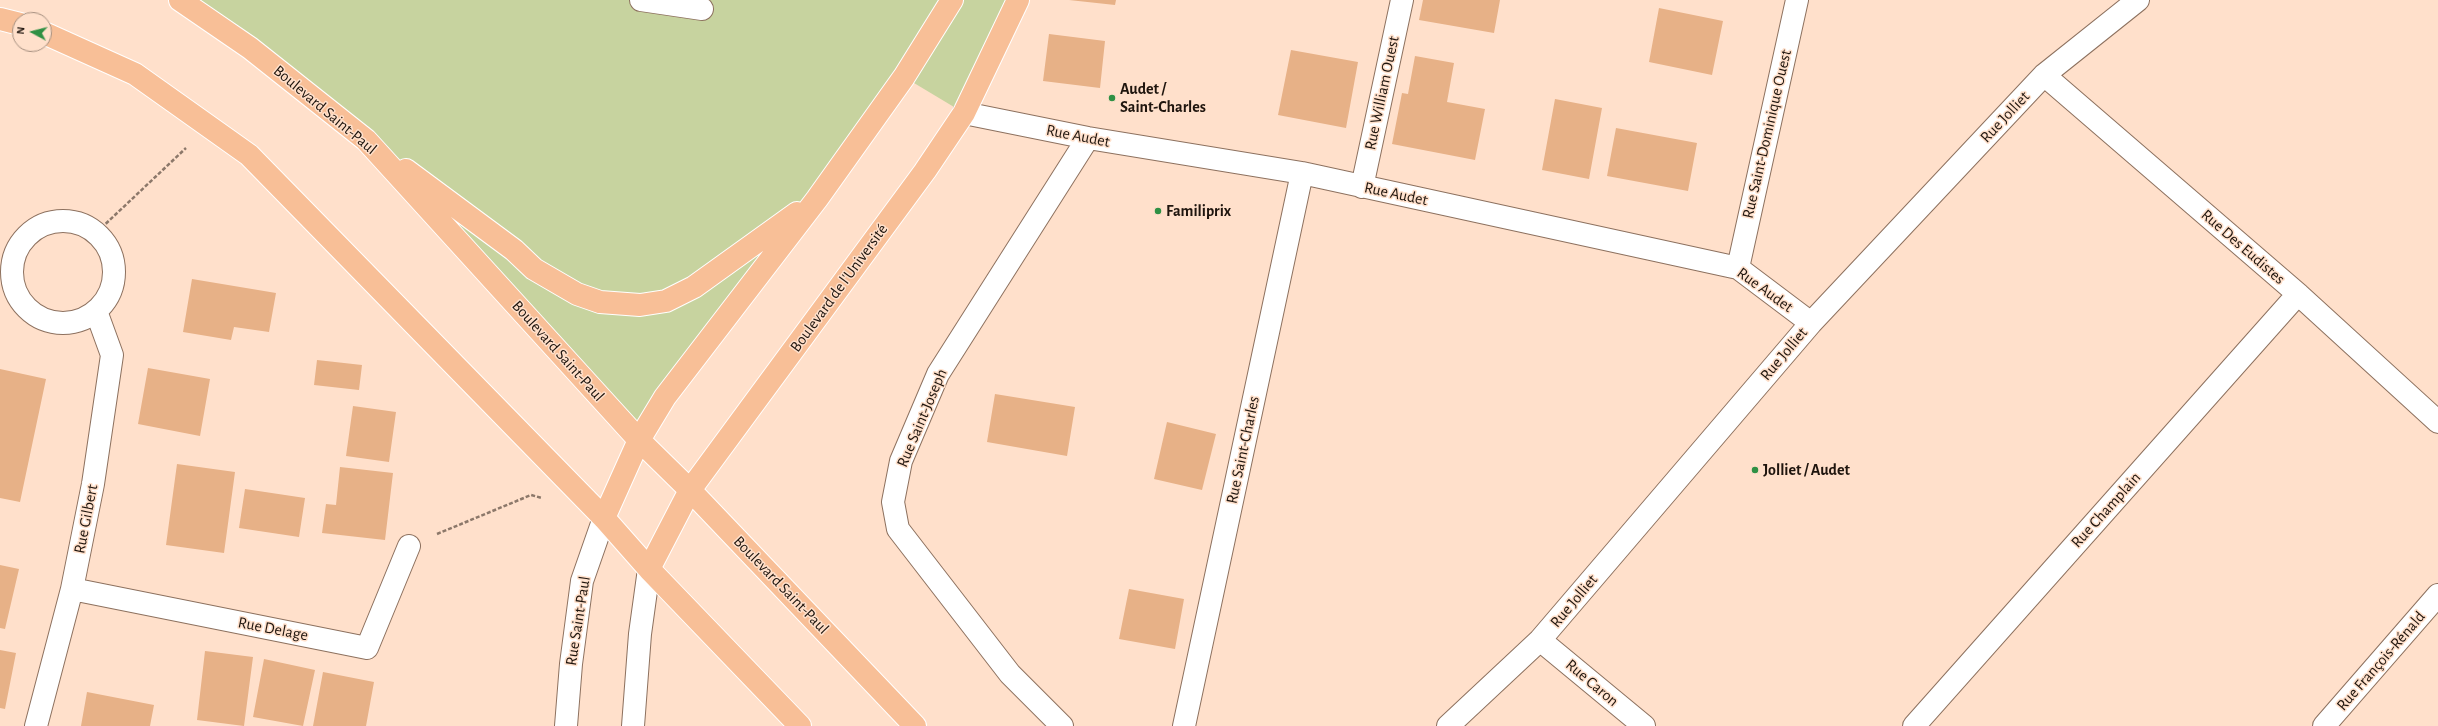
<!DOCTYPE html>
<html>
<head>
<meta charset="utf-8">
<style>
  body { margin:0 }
  #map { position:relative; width:2438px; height:726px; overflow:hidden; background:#ffe0cb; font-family:"Alegreya Sans",sans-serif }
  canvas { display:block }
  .north { position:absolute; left:12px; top:12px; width:40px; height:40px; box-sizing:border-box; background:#ffe0cb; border:1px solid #a58f7f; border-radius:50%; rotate:277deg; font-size:11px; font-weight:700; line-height:16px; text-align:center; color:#1f150e }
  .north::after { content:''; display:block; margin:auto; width:14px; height:18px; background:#2f9044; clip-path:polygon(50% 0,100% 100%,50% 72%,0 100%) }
</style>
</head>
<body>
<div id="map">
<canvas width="2438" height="726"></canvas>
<div class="north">N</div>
</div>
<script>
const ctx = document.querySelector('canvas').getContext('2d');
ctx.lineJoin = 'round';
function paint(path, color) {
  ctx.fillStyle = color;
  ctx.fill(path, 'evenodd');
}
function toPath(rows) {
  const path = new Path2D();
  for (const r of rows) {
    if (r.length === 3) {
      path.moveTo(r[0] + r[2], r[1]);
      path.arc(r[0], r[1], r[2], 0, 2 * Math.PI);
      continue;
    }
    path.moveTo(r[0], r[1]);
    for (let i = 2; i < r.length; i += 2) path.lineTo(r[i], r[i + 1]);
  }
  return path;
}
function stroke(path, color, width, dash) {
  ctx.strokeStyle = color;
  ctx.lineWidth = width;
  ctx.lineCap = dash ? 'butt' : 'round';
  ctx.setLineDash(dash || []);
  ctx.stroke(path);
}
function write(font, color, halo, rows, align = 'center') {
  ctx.font = font + ' "Alegreya Sans",sans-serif';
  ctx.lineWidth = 3;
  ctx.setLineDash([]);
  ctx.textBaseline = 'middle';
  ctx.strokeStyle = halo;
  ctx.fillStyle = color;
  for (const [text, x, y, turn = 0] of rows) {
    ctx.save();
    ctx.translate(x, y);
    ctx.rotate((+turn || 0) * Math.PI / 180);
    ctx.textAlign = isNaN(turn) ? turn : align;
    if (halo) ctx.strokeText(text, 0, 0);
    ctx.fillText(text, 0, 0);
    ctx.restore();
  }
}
const green = toPath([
  [180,0,1018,0,964,113,904,77,639,440,366,140]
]);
const building = toPath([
  [1069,0,1116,0,1115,5],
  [1423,0,1500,0,1494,33,1419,20],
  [1659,8,1723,21,1712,75,1649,62],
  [1049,34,1105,41,1100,88,1043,81],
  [1291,50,1358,62,1346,128,1278,115],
  [1415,56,1454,63,1447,102,1485,109,1475,160,1392,144,1402,93,1408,94],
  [1555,99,1602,108,1589,179,1542,170],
  [1616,128,1697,143,1688,191,1607,176],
  [192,279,276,293,269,332,234,327,231,340,183,332],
  [317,360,362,365,359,390,314,385],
  [148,368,210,379,200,436,138,424],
  [0,369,46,379,20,502,0,498],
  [995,394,1075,407,1067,456,987,442],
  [353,406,396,412,389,462,346,456],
  [1167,422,1216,434,1202,490,1154,479],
  [177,464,235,472,224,553,166,545],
  [340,467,393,473,385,540,322,533,326,504,336,505],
  [245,489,305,498,299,537,239,528],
  [0,565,19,569,5,629,0,628],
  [1129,589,1184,599,1175,649,1119,639],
  [0,650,16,653,5,709,0,708],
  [205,651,253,657,244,726,197,720],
  [264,659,315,670,303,726,253,717],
  [323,672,374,682,366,726,313,726],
  [87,692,154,705,150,726,81,726]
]);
const path = toPath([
  [97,232,186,148],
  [437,534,531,495,542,498]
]);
const minor = toPath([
  [641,0,702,9],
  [2044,75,2298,294,2438,422],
  [964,113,1088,138,1302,173,1738,268,1811,323],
  [1362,187,1402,0],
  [63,272,51],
  [1738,268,1797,0],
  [72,589,367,648,409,546],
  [1540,640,1644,726],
  [36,726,72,589,93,484,112,355,96,311],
  [566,726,571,664,582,581,604,518],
  [633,726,640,634,649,569],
  [1062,726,1010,674,898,529,893,502,901,461,938,374,1088,138],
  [1184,726,1302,173],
  [1448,726,1540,640,1811,323,2044,75,2138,0],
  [1914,726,2298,294],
  [2324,726,2438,595]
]);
const major = toPath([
  [180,0,250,48,366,140,639,440,690,490,915,726],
  [0,19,20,24],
  [44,33,135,74,249,155,604,518,649,569,800,726],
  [406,170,514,250,534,269,577,294,600,302,640,305,666,301,694,287,797,213],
  [604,518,639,440,665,397,817,199,904,77,952,0],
  [649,569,690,490,925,171,964,113,1018,0]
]);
const markers = [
  [1112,98,4,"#2f9044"],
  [1158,211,4,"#2f9044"],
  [1755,470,4,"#2f9044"]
];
const poiNames = [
  ["Audet /",1120,89],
  ["Saint-Charles",1120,107],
  ["Familiprix",1166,211],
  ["Jolliet / Audet",1763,470]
];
const streetNames = [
  ["Rue William Ouest",1382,93,-78],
  ["Boulevard Saint-Paul",325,110,40],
  ["Rue Jolliet",2005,117,-47],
  ["Rue Saint-Dominique Ouest",1767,134,-77],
  ["Rue Audet",1078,136,11],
  ["Rue Audet",1396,194,12],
  ["Rue Des Eudistes",2243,247,41],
  ["Boulevard de l'Université",839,288,-54],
  ["Rue Audet",1765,290,36],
  ["Boulevard Saint-Paul",558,351,48],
  ["Rue Jolliet",1784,354,-50],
  ["Rue Saint-Joseph",922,418,-67],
  ["Rue Saint-Charles",1243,450,-78],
  ["Rue Champlain",2106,510,-48],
  ["Rue Gilbert",86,519,-79],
  ["Boulevard Saint-Paul",781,585,46],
  ["Rue Jolliet",1574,601,-50],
  ["Rue Saint-Paul",578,621,-81],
  ["Rue Delage",273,629,11],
  ["Rue François-Rénald",2381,661,-49],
  ["Rue Caron",1592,683,40]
];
paint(green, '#c7d39f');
paint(building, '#e7b187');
stroke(minor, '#8d715f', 24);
stroke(major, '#fff', 24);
stroke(path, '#8c786a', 2.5, [4, 2]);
stroke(minor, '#fff', 22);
stroke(major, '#f8bf97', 22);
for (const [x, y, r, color] of markers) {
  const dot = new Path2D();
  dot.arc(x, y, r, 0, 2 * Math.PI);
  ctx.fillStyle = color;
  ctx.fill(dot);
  stroke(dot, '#ffe0cb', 1.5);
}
write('bold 16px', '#1f150e', '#ffe0cb', poiNames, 'left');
write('16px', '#1f150e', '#ffe0cb', streetNames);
</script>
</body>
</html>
